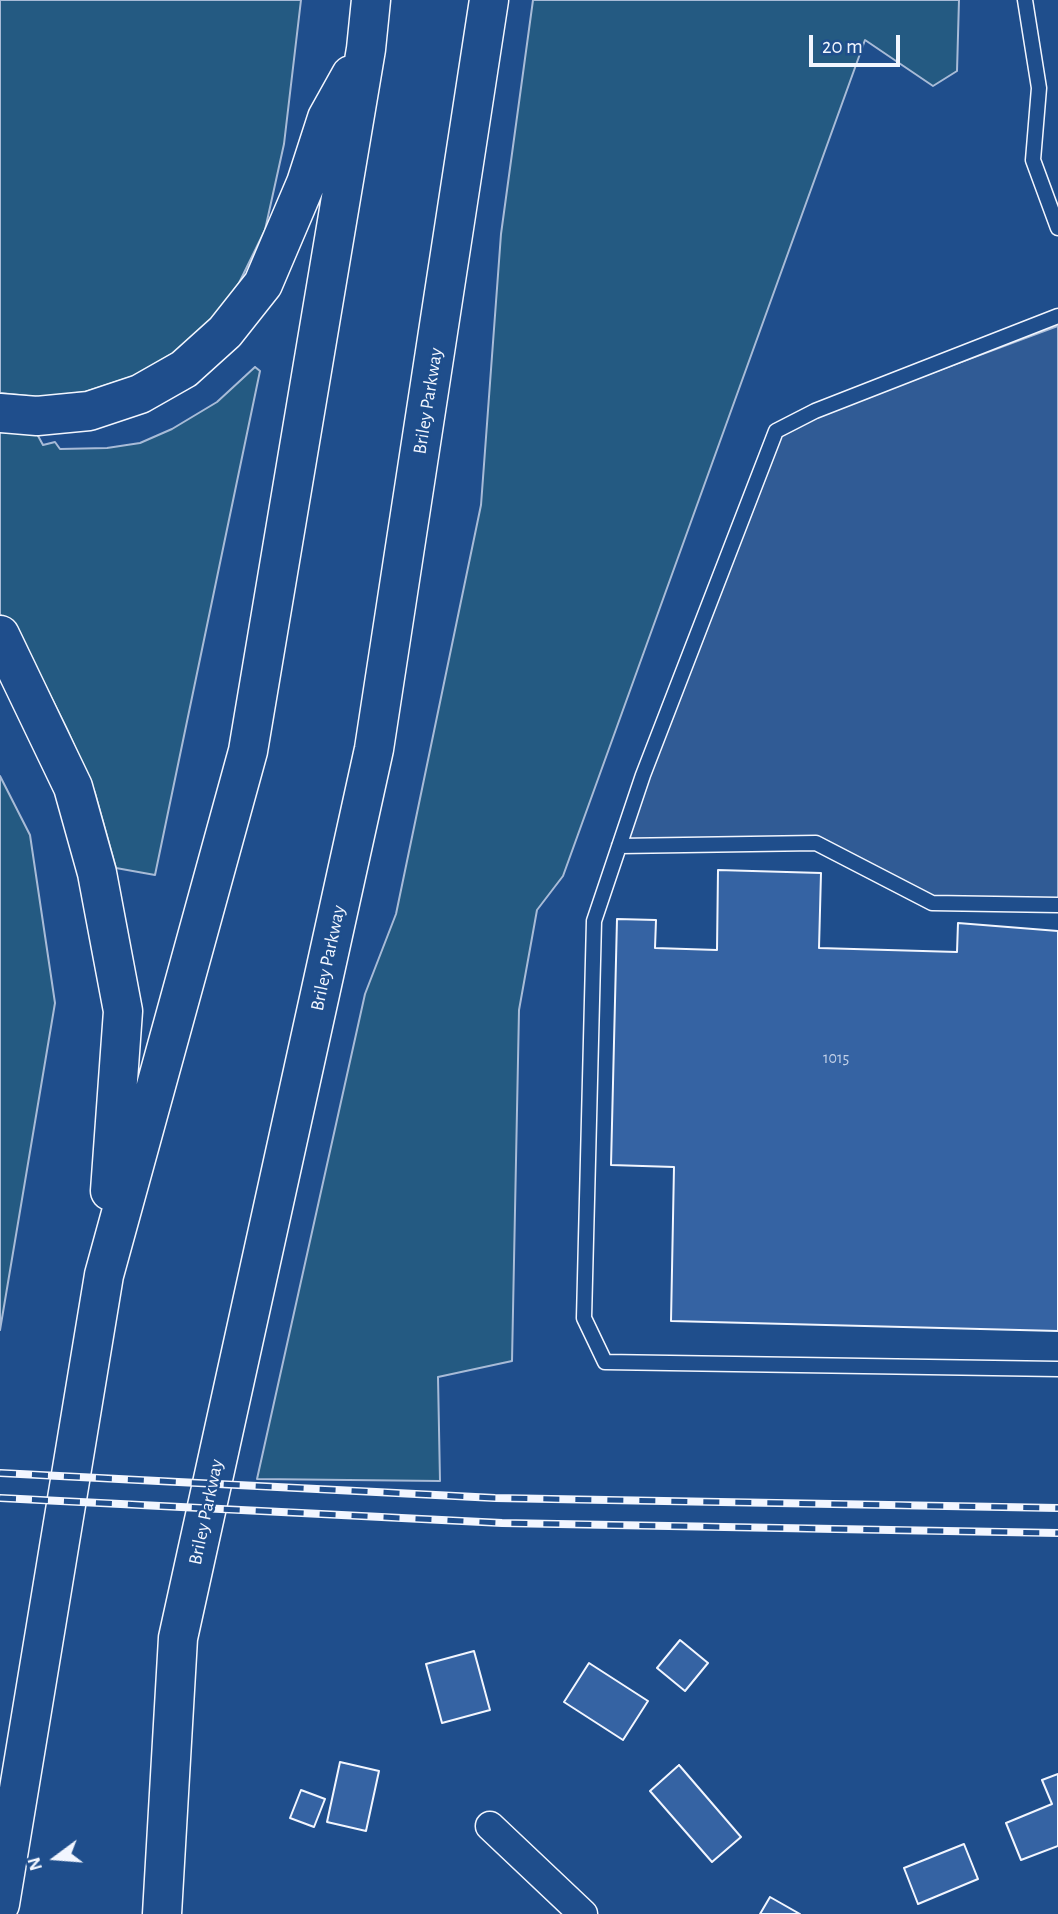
<!DOCTYPE html>
<html>
<head>
<meta charset="utf-8">
<style>
  body { margin:0 }
  #map { position:relative; width:1058px; height:1914px; overflow:hidden; background:#1f4e8c; font-family:"Alegreya Sans",sans-serif }
  canvas { display:block }
  .north { position:absolute; left:21px; top:1823px; width:70px; height:70px; -webkit-text-stroke:5px #1f4e8c; paint-order:stroke; rotate:254deg; font-size:19px; font-weight:700; line-height:28px; text-align:center; color:#f2f6ff }
  .north::after { content:''; display:block; margin:auto; width:24px; height:32px; background:#f2f6ff; clip-path:polygon(50% 0,100% 100%,50% 72%,0 100%) }
  .scale { position:absolute; left:809px; top:35px; width:91px; height:32px; box-sizing:border-box; border:4px solid #f2f6ff; border-top:0; padding-left:9px; font-size:21px; line-height:24px; white-space:nowrap; color:#f2f6ff; -webkit-text-stroke:5px #1f4e8c; paint-order:stroke }
</style>
</head>
<body>
<div id="map">
<canvas width="1058" height="1914"></canvas>
<div class="north">N</div>
<div class="scale">20 m</div>
</div>
<script>
const ctx = document.querySelector('canvas').getContext('2d');
ctx.lineJoin = 'round';
function paint(path, color) {
  ctx.fillStyle = color;
  ctx.fill(path, 'evenodd');
}
function toPath(rows) {
  const path = new Path2D();
  for (const r of rows) {
    path.moveTo(r[0], r[1]);
    for (let i = 2; i < r.length; i += 2) path.lineTo(r[i], r[i + 1]);
  }
  return path;
}
function stroke(path, color, width, dash) {
  ctx.strokeStyle = color;
  ctx.lineWidth = width;
  ctx.lineCap = dash ? 'butt' : 'round';
  ctx.setLineDash(dash || []);
  ctx.stroke(path);
}
function write(font, color, halo, rows, align = 'center') {
  ctx.font = font + ' "Alegreya Sans",sans-serif';
  ctx.lineWidth = 5;
  ctx.setLineDash([]);
  ctx.textBaseline = 'middle';
  ctx.strokeStyle = halo;
  ctx.fillStyle = color;
  for (const [text, x, y, turn = 0] of rows) {
    ctx.save();
    ctx.translate(x, y);
    ctx.rotate((+turn || 0) * Math.PI / 180);
    ctx.textAlign = isNaN(turn) ? turn : align;
    if (halo) ctx.strokeText(text, 0, 0);
    ctx.fillText(text, 0, 0);
    ctx.restore();
  }
}
const green = toPath([
  [0,0,301,0,284,144,265,230,239,283,215,317,180,349,134,376,85,392,38,397,0,393,0,0],
  [533,0,959,0,957,71,933,86,865,40,563,876,537,910,519,1010,512,1361,438,1377,440,1481,257,1479,365,994,396,914,481,505,501,234,533,0],
  [255,367,260,371,155,875,116,868,95,793,67,729,30,655,0,614,0,432,37,434,43,445,55,442,60,449,107,448,140,443,172,429,217,402,255,367],
  [0,776,30,835,55,1003,0,1330,0,776]
]);
const parking = toPath([
  [1058,326,1058,905,932,903,816,843,619,846,776,431,1058,326]
]);
const building = toPath([
  [718,870,821,873,819,948,957,952,958,923,1058,931,1058,1331,671,1321,674,1167,611,1165,617,919,656,920,655,948,717,950,718,870],
  [680,1640,708,1663,685,1691,657,1668,680,1640],
  [474,1651,490,1710,442,1723,426,1664,474,1651],
  [589,1663,648,1701,623,1740,564,1702,589,1663],
  [340,1762,379,1771,366,1831,327,1822,340,1762],
  [679,1765,741,1837,712,1862,650,1791,679,1765],
  [1058,1774,1058,1846,1021,1860,1006,1823,1052,1804,1042,1780,1058,1774],
  [301,1790,325,1799,314,1827,290,1818,301,1790],
  [964,1844,978,1879,918,1904,904,1868,964,1844],
  [770,1897,800,1914,760,1914,770,1897]
]);
const service = toPath([
  [1025,0,1039,88,1033,160,1058,228],
  [1058,316,815,411,776,431,643,775,594,921,584,1318,605,1362,1058,1369],
  [619,846,816,843,932,903,1058,905]
]);
const minor = toPath([
  [490,1826,583,1914]
]);
const motorway = toPath([
  [0,413,37,416,89,411,140,394,184,369,225,332,263,284,306,183,327,118,351,75],
  [0,635,73,787,97,873,123,1011,110,1191],
  [0,1904,104,1275,248,751,366,49,371,0],
  [162,1914,178,1638,374,749,489,0]
]);
const rail = toPath([
  [0,1473,495,1498,1058,1508],
  [0,1498,502,1523,1058,1533]
]);
const numberNames = [
  ["1015",836,1058]
];
const streetNames = [
  ["Briley Parkway",428,401,-81],
  ["Briley Parkway",328,958,-78],
  ["Briley Parkway",206,1512,-78]
];
paint(green, '#245a82');
stroke(green, '#a8bbd7', 2);
paint(parking, '#305b95');
stroke(parking, '#a8bbd7', 2);
paint(building, '#3563a3');
stroke(building, '#f2f6ff', 2);
stroke(service, '#f2f6ff', 17);
stroke(minor, '#f2f6ff', 31);
stroke(motorway, '#f2f6ff', 41);
stroke(service, '#1f4e8c', 14);
stroke(minor, '#1f4e8c', 28);
stroke(motorway, '#1f4e8c', 38);
stroke(rail, '#f2f6ff', 8);
stroke(rail, '#1f4e8c', 5, [16]);
write('16px', '#c3d1e8', null, numberNames);
write('19px', '#f2f6ff', '#1f4e8c', streetNames);
</script>
</body>
</html>
